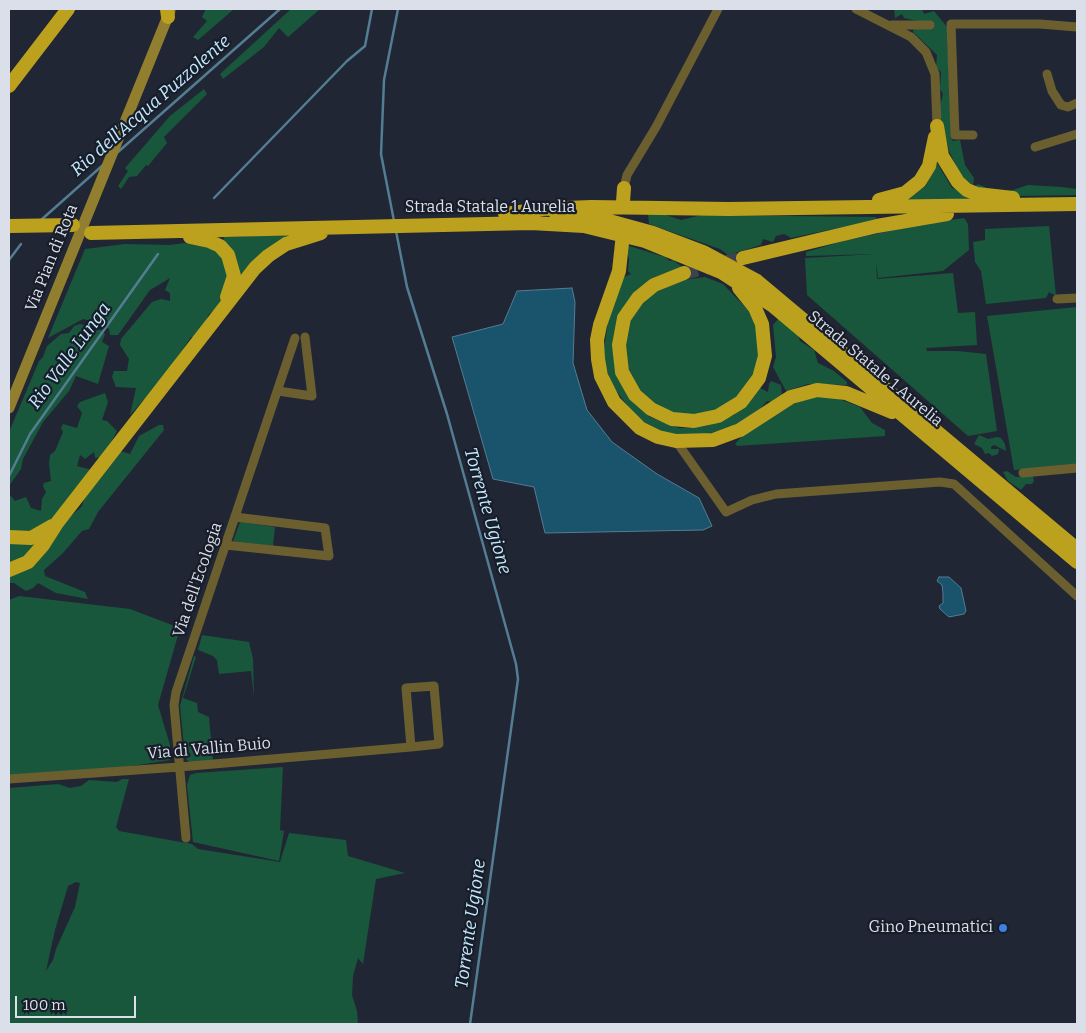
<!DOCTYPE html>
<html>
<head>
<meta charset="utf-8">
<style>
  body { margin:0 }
  #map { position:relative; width:1086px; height:1033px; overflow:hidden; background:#212634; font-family:Bitter,serif }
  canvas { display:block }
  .frame { position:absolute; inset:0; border:10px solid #dbdfe9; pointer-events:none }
  .scale { position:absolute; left:15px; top:996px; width:121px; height:22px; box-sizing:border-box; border:2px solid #dbdfe9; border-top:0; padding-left:6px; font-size:15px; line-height:18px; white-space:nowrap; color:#dbdfe9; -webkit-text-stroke:4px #181d2a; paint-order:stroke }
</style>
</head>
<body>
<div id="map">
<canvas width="1086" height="1033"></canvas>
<div class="frame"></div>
<div class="scale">100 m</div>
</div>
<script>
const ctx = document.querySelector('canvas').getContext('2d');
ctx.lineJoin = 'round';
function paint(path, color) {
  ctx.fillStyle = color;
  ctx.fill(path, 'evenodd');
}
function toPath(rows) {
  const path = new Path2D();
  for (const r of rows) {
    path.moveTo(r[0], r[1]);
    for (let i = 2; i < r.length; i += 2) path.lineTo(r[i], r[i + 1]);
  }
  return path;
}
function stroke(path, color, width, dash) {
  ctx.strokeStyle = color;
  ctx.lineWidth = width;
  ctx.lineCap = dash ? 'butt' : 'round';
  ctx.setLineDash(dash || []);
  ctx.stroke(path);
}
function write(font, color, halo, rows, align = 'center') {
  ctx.font = font + ' Bitter,serif';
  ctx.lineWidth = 4.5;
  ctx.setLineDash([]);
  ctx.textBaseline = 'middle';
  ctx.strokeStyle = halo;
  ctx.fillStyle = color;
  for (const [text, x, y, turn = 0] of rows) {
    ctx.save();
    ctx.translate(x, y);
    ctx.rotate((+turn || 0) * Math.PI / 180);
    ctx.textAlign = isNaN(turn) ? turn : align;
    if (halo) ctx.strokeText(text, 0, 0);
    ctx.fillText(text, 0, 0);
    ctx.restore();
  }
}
const green = toPath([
  [206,9,234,9,198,40,193,37,207,21,202,17],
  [291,9,320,9,288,37,279,28,264,47,223,79,220,74],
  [894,9,922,9,924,14,934,11,947,27,951,138,953,141,960,140,965,165,974,178,973,185,960,175,949,151,939,110,943,94,940,89,941,72,936,67,937,55,913,32,914,28,922,22,904,18,902,14,895,18],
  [204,89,207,94,164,137,167,143,148,166,146,165,137,176,129,177,121,189,118,186,128,171,125,168,170,116],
  [937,163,952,188,981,200,902,200,926,186],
  [978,184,989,189,1010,191,1028,185,1062,187,1077,189,1077,195,1016,196,975,187],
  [648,214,666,215,681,220,702,215,876,217,876,220,791,238,784,234,776,236,773,242,763,239,761,245,728,255,720,249,649,224],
  [964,218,968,224,969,250,943,271,878,278,876,261,877,279,953,273,958,313,975,312,977,345,926,348,927,351,958,351,986,354,997,431,968,436,807,295,805,258,876,254,806,256,806,252,847,240,922,224],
  [1049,226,1056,296,1049,292,1046,298,986,304,981,271,975,262,973,242,985,240,985,229],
  [291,235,291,238,245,273,240,274,223,241,224,237],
  [185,243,219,250,228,273,226,293,216,309,209,314,203,327,195,337,191,337,164,377,130,415,136,388,116,387,112,377,114,371,127,371,129,359,120,345,121,339,152,302,161,299,170,301,170,293,165,290,170,278,150,290,118,335,110,335,109,329,98,323,83,319,48,338,85,249,125,244,170,245],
  [626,245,665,257,670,261,673,260,682,267,672,273,665,273,650,279,621,313,630,398,637,406,650,417,666,423,679,428,693,428,734,415,760,388,768,392,769,384,771,381,781,385,782,396,774,402,767,401,760,409,733,426,704,435,667,434,644,422,633,413,611,384,603,356,609,314,624,277,631,274,628,271,629,260],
  [705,277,723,284,747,309,755,322,761,348,755,375,733,404,703,415,673,415,645,398,627,368,624,333,630,317,646,296,670,282],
  [1077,307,1077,466,1014,470,987,316],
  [779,318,798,334,800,341,814,350,818,363,834,371,847,382,847,385,808,384,786,391,773,367,776,357,773,325],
  [80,324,90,327,89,338,95,330,101,330,105,334,102,342,109,346,98,384,76,376,69,391,43,422,23,459,21,469,9,486,9,432,39,361,43,357,47,346,61,334,69,333,74,326],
  [105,393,108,402,102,420,107,421,117,431,103,457,95,458,94,452,85,459,80,455,77,466,92,470,73,491,49,525,41,530,18,534,9,529,9,494,15,501,26,497,31,508,41,511,42,499,46,492,43,486,44,483,51,481,49,464,50,455,55,451,63,432,61,428,63,424,77,428,82,413,77,406,80,402],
  [829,395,860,407,872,423,885,430,885,436,737,446,735,444,742,436,788,406,805,399],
  [159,425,163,425,164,430,98,512,89,529,82,531,63,553,44,570,45,576,85,592,88,599,56,593,38,583,33,588,26,591,14,583,9,583,9,575,29,569,66,521,82,506,84,499,120,451,130,454,139,436],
  [979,435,988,439,997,437,1001,438,1005,444,1006,451,994,445,991,447,991,449,999,449,998,454,992,456,989,453,985,454,982,448,974,444],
  [1007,471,1016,477,1033,476,1034,481,1032,484,1026,484,1021,490,1008,481,1003,472],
  [240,522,275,527,273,546,233,541],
  [40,539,34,551,9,566,9,540],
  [19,596,130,609,180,628,158,705,170,745,170,760,126,767,9,777,9,600],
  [202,635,249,642,253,659,254,697,251,671,219,674,217,660,213,656,198,650],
  [194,656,196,657,183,698,197,703,198,712,209,717,213,761,192,763,188,761,185,756,180,706],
  [283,767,280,830,284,831,279,861,193,842,187,785,190,775,196,773],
  [122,779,129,779,116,827,119,831,192,844,198,849,280,862,289,833,346,840,348,856,405,873,376,879,363,964,358,958,353,976,352,995,357,1011,358,1024,9,1024,9,788,58,784,70,788,81,786,89,780,117,782],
  [76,882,80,883,75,907,56,949,53,960,46,971,55,930,68,886]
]);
const water = toPath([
  [572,288,575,302,573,363,587,410,612,442,657,474,699,498,712,526,703,530,545,533,534,487,493,479,452,337,503,324,517,291,572,288],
  [939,577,949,577,961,588,966,611,964,614,949,617,940,609,939,606,943,603,943,593,942,585,937,581,939,577]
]);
const stream = toPath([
  [118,152,280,9],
  [214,198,347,61,365,46,372,9],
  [41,220,103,165],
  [394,221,381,154,384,80,398,9],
  [396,231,407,287,447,414,516,664,518,679,470,1024],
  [9,260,21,244],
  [9,476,30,434,158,254]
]);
const trunkTunnel = toPath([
  [684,273,743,258]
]);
const minor = toPath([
  [856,9,911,37,926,52,935,74,937,126],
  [892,25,930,25],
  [1047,74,1052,91,1061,105,1068,107,1077,103],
  [973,135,955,135,951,24,1040,24,1077,27],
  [1035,147,1077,134],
  [624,188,627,175,656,127,718,9],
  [1057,299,1077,298],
  [278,391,312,396,305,337],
  [676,441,726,512,752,500,776,494,940,482,954,484,1077,596],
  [1023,473,1077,468],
  [226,545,329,556,325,528,235,517],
  [9,779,179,767,411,747,439,744,434,686,406,688,411,747],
  [186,838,174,705,176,692,295,338]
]);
const secondary = toPath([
  [9,408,170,11]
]);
const trunk = toPath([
  [167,9,168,17],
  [9,86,68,9],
  [937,126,942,156,958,182,967,190,977,194,1013,198],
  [879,200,905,193,920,181,929,166,935,137],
  [623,202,624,188],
  [505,214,542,209,591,207,729,209,1077,204],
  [556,214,602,219,653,233,703,252,757,281,1077,549],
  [9,226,73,225],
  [91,233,531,223,584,226,645,241,721,272,773,306,1077,562],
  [190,237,209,241,220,246,228,255,234,276,227,297],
  [622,243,619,271,600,325,597,340,598,359,601,376,614,402,640,428,658,437,676,441,713,440,740,430,791,397,817,390,846,393,892,412],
  [743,258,877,226,947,214],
  [684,273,654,285,638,298,624,318,619,345,622,372,635,395,651,409,672,419,694,421,718,416,741,402,759,378,765,356,762,324,755,308,739,288],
  [9,537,31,538,52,526],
  [9,570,28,562,43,545,57,523,255,268,268,256,286,244,321,233]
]);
const markers = [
  [1003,928,5,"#3f7fe0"]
];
const streetNames = [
  ["Strada Statale 1 Aurelia",490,208],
  ["Via Pian di Rota",52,258,-68],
  ["Strada Statale 1 Aurelia",875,369,40],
  ["Via dell'Ecologia",198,580,-71],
  ["Via di Vallin Buio",209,749,-5]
];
const poiNames = [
  ["Gino Pneumatici",993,928]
];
const waterNames = [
  ["Rio dell'Acqua Puzzolente",151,106,-41],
  ["Rio Valle Lunga",70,356,-54],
  ["Torrente Ugione",487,511,74],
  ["Torrente Ugione",471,924,-82]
];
paint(green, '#19573c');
paint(water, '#19536c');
stroke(water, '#537d92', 1);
stroke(stream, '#537d92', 2.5);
stroke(trunkTunnel, '#3d424f', 14, [14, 7]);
stroke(minor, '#6b5f30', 9);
stroke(secondary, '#917e2e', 11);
stroke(trunk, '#bca11e', 14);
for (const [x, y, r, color] of markers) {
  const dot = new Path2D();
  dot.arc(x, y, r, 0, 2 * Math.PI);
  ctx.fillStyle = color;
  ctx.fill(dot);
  stroke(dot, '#181d2a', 2);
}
write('16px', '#dbdfe9', '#181d2a', streetNames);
write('16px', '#dbdfe9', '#181d2a', poiNames, 'right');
write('italic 18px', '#c4eafe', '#181d2a', waterNames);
</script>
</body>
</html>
